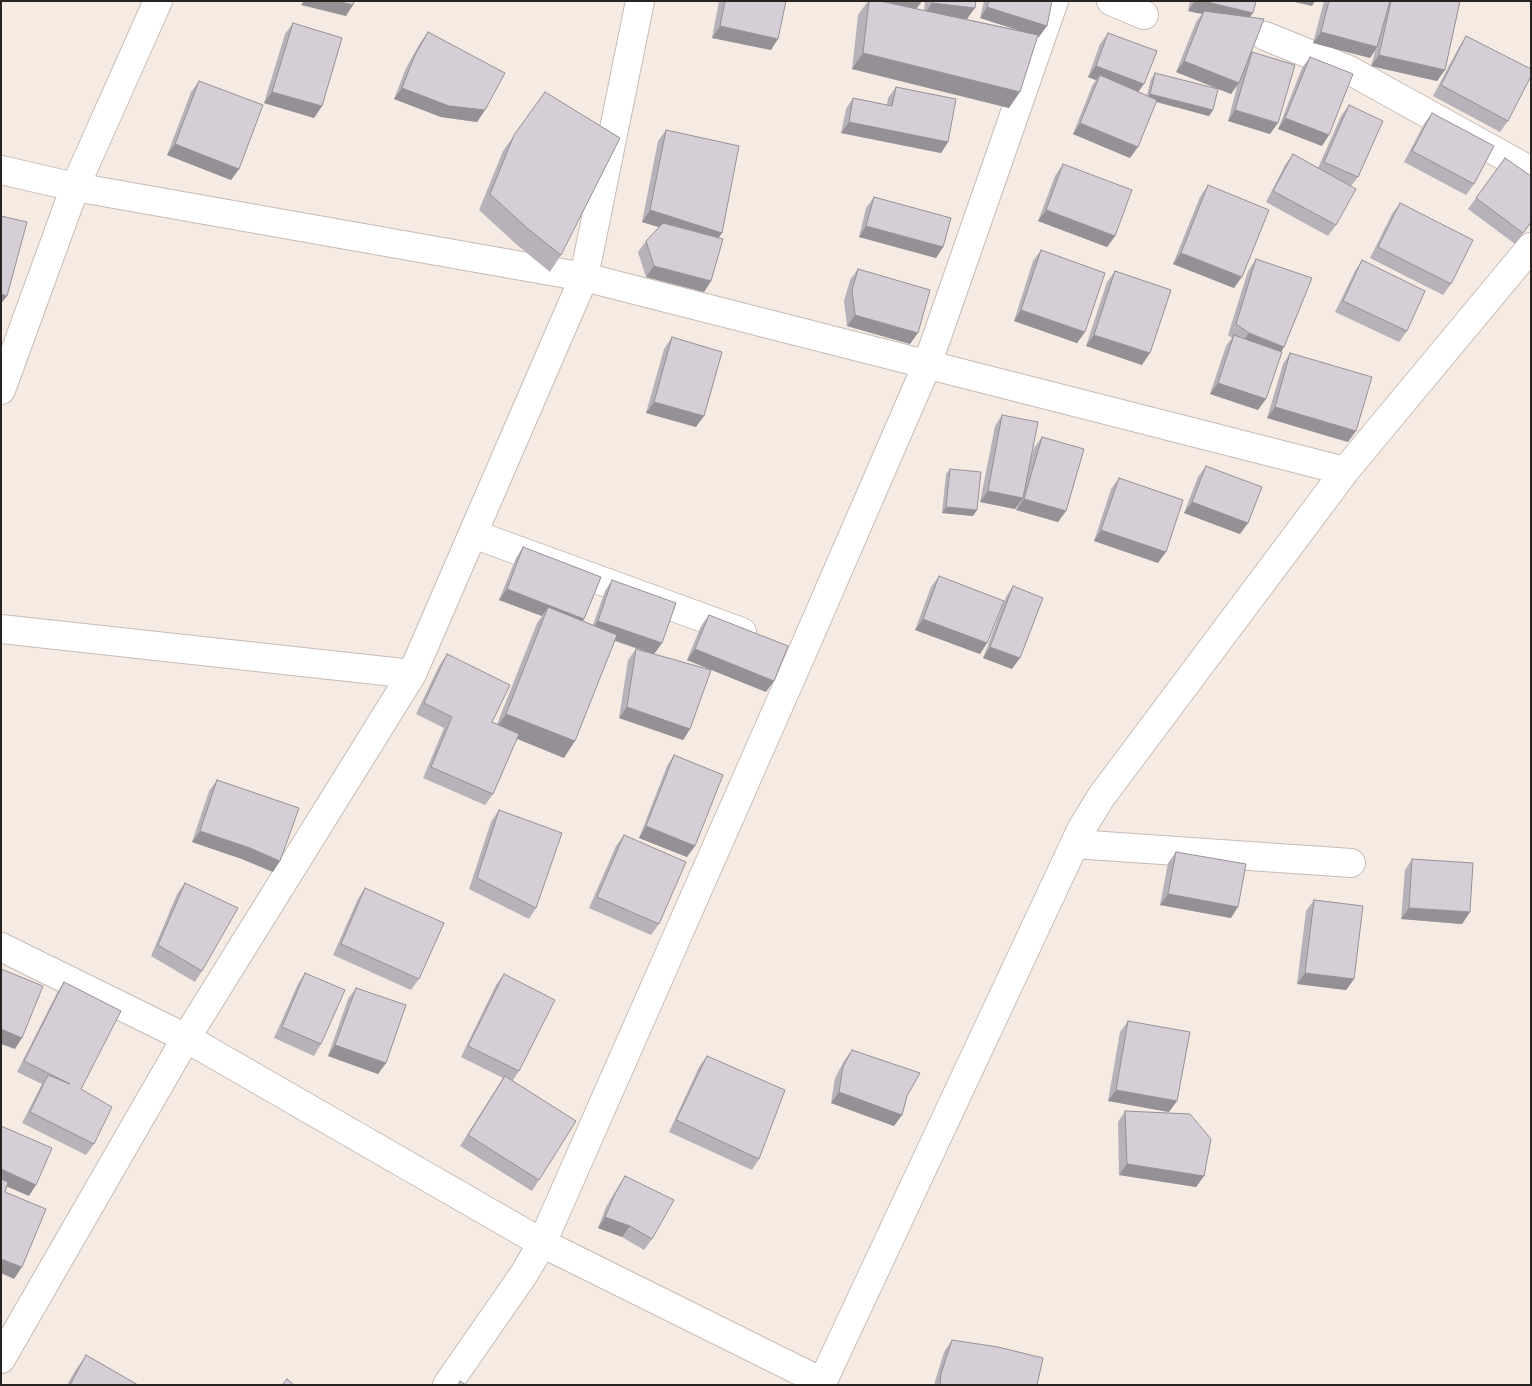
<!DOCTYPE html>
<html>
<head>
<meta charset="utf-8">
<style>
  body { margin:0 }
  #map { position:relative; width:1532px; height:1386px; overflow:hidden; background:#f5ebe3; font-family:Poppins,sans-serif }
  canvas { display:block }
  .frame { position:absolute; inset:0; border:2px solid #282422; pointer-events:none }
</style>
</head>
<body>
<div id="map">
<canvas width="1532" height="1386"></canvas>
<div class="frame"></div>
</div>
<script>
const ctx = document.querySelector('canvas').getContext('2d');
ctx.lineJoin = 'round';
function toPath(rows) {
  const path = new Path2D();
  for (const r of rows) {
    path.moveTo(r[0], r[1]);
    for (let i = 2; i < r.length; i += 2) path.lineTo(r[i], r[i + 1]);
  }
  return path;
}
function stroke(path, color, width, dash) {
  ctx.strokeStyle = color;
  ctx.lineWidth = width;
  ctx.lineCap = dash ? 'butt' : 'round';
  ctx.setLineDash(dash || []);
  ctx.stroke(path);
}
function paint(path, color) {
  ctx.fillStyle = color;
  ctx.fill(path, 'evenodd');
}
const minor = toPath([
  [1111,1,1144,15],
  [1265,36,1349,70,1531,171],
  [1,170,75,187,584,277,1345,471],
  [1,390,75,187,158,1],
  [473,534,742,632],
  [1,629,412,674],
  [1075,844,1351,863],
  [1,947,186,1038,542,1243,822,1382],
  [1,1359,186,1038,412,674,584,277,640,1],
  [447,1385,524,1274,542,1243,802,653,927,365,1054,1],
  [821,1385,1082,828,1101,797,1345,471,1531,247]
]);
const wall = toPath([
  [719,1,786,1,771,50,712,38],
  [868,1,884,2,884,1,922,1,916,9,924,11,925,1,976,1,967,19,961,18,1018,30,980,18,984,1,1052,1,1039,37,1038,36,1009,108,852,69,858,15],
  [1190,1,1256,1,1250,17,1250,55,1252,52,1270,134,1228,121,1238,83,1231,94,1176,72,1196,22,1202,14,1188,11],
  [1324,1,1460,1,1445,70,1437,81,1371,66,1375,51,1370,58,1313,43],
  [293,23,322,106,314,118,264,103,285,34],
  [428,32,485,110,477,122,441,117,394,99,406,68,420,43],
  [1108,33,1138,92,1147,95,1151,79,1155,73,1213,110,1209,116,1156,102,1130,158,1073,134,1092,86,1096,80,1088,77,1100,44],
  [1466,36,1508,121,1500,132,1433,96,1459,47],
  [1310,57,1322,146,1278,129,1302,68],
  [199,81,239,169,231,180,167,155,191,92],
  [896,87,948,142,941,153,841,133,846,109,853,98,887,105,888,98],
  [545,92,561,255,550,272,516,244,479,210,503,151],
  [1349,105,1358,177,1351,186,1336,225,1328,236,1266,202,1285,165,1293,154,1318,168,1341,116],
  [1432,113,1474,184,1466,195,1404,162,1424,124],
  [666,130,722,233,718,238,711,281,704,292,646,277,638,252,646,241,659,227,642,222,658,141],
  [1505,158,1531,223,1515,244,1468,209],
  [1063,164,1115,236,1107,247,1038,221,1055,176],
  [1208,185,1234,288,1173,264,1200,197],
  [874,197,943,247,936,258,859,237,866,208],
  [1400,203,1451,284,1443,295,1370,258,1392,214],
  [1041,250,1085,332,1077,343,1014,321,1033,261],
  [1256,259,1284,347,1281,352,1258,410,1210,394,1226,346,1232,338,1228,335,1248,271],
  [1362,260,1407,331,1399,342,1335,312,1355,271],
  [858,269,910,344,847,326,844,301,850,280],
  [1115,271,1142,365,1086,346,1107,282],
  [672,337,696,427,646,413,664,349],
  [1290,353,1348,442,1267,418,1283,364],
  [1002,415,1029,465,1034,448,1042,437,1066,511,1058,522,1016,510,1018,505,1015,509,980,502,995,426],
  [1206,466,1240,534,1184,513,1198,477],
  [950,469,973,516,942,513,946,474],
  [1119,478,1158,563,1094,541,1111,489],
  [523,547,584,619,583,621,593,625,605,591,612,580,662,643,654,654,690,729,683,740,619,718,628,660,636,649,649,653,615,641,564,758,517,738,493,794,485,805,423,778,444,728,416,714,439,666,447,654,492,722,497,724,537,623,542,616,499,600,516,558],
  [939,576,987,643,980,654,915,630,931,587],
  [1013,586,1012,669,983,658,1006,597],
  [709,615,766,692,687,660,701,626],
  [674,755,695,846,687,857,639,838,667,766],
  [217,780,273,872,242,859,192,842,209,791],
  [499,810,536,908,529,919,469,889,491,822],
  [624,835,659,924,651,935,589,908,616,846],
  [1176,852,1231,918,1160,905,1168,863],
  [1412,859,1470,912,1462,924,1401,919,1405,870],
  [185,883,202,971,195,982,151,956,177,894],
  [365,888,419,979,411,990,333,955,358,899],
  [1314,900,1354,979,1346,990,1297,984,1306,911],
  [305,973,321,1044,314,1056,274,1038,298,984],
  [504,974,519,1071,513,1080,539,1180,532,1191,460,1146,503,1078,461,1057,496,985],
  [64,982,81,1089,94,1144,86,1155,22,1123,42,1084,17,1072,57,993],
  [356,988,386,1063,378,1074,328,1056,348,999],
  [1128,1021,1169,1112,1108,1101,1120,1032],
  [852,1050,907,1096,902,1115,894,1126,831,1103,835,1078,844,1061],
  [707,1056,759,1159,752,1170,669,1132,699,1067],
  [1125,1111,1204,1176,1196,1187,1119,1175,1118,1122],
  [625,1176,652,1239,644,1250,622,1237,598,1228,606,1207,618,1187],
  [952,1340,1037,1385,934,1385,944,1352],
  [86,1355,138,1385,67,1385,75,1371]
]);
const shadedWall = toPath([
  [304,1,337,1,353,5,346,16,301,5],
  [886,1,922,1,914,12,883,6],
  [1195,1,1203,1,1253,13,1245,24,1204,11,1202,14,1188,11],
  [1290,1,1315,1,1312,6],
  [932,3,975,8,967,19,924,14],
  [987,7,1047,26,1039,37,980,18],
  [720,26,778,39,771,50,712,38],
  [1321,32,1377,47,1370,58,1313,43],
  [863,53,1020,92,1009,108,852,69],
  [1379,55,1445,70,1437,81,1371,66],
  [1184,61,1239,83,1231,94,1176,72],
  [1096,66,1144,84,1136,95,1100,75,1096,80,1088,77],
  [402,88,485,110,477,122,441,117,394,99],
  [272,92,322,106,314,118,264,103],
  [1150,94,1213,110,1209,116,1146,99],
  [1235,110,1278,123,1270,134,1228,121],
  [1285,118,1329,135,1322,146,1278,129],
  [849,122,948,142,941,153,841,133],
  [1080,123,1138,147,1130,158,1073,134],
  [175,144,239,169,231,180,167,155],
  [650,210,722,233,714,244,642,222],
  [1046,210,1115,236,1107,247,1038,221],
  [866,226,943,247,936,258,859,237],
  [1181,253,1242,277,1234,288,1173,264],
  [654,266,711,281,704,292,646,277],
  [1,294,7,296,1,304],
  [1021,310,1085,332,1077,343,1014,321],
  [855,315,918,333,910,344,847,326],
  [1249,333,1284,347,1277,358,1241,344],
  [1094,335,1150,353,1142,365,1086,346],
  [1218,383,1266,399,1258,410,1210,394],
  [654,402,704,416,696,427,646,413],
  [1275,407,1356,431,1348,442,1267,418],
  [988,491,1023,498,1015,509,980,502],
  [1024,499,1066,511,1058,522,1016,510],
  [1192,502,1248,523,1240,534,1184,513],
  [946,507,977,510,973,516,942,513],
  [1101,530,1166,552,1158,563,1094,541],
  [507,589,584,619,576,630,548,607,542,616,499,600],
  [923,619,987,643,980,654,915,630],
  [598,621,662,643,654,654,590,632],
  [990,647,1020,658,1012,669,983,658],
  [695,649,774,681,766,692,687,660],
  [627,707,690,729,683,740,619,718],
  [506,714,575,741,564,758,495,730],
  [646,826,695,846,687,857,639,838],
  [200,831,250,848,280,861,273,872,242,859,192,842],
  [1168,894,1238,907,1231,918,1160,905],
  [1409,908,1470,912,1462,924,1401,919],
  [1305,973,1354,979,1346,990,1297,984],
  [1,1029,22,1038,15,1049,1,1044],
  [335,1045,386,1063,378,1074,328,1056],
  [1116,1090,1177,1101,1169,1112,1108,1101],
  [839,1092,902,1115,894,1126,831,1103],
  [1127,1164,1204,1176,1196,1187,1119,1175],
  [1,1169,36,1185,29,1196,1,1184],
  [605,1217,630,1226,622,1237,598,1228],
  [1,1259,22,1267,14,1279,1,1273]
]);
const building = toPath([
  [337,1,354,1,353,5,337,1],
  [725,1,786,1,778,39,720,26,725,1],
  [869,1,880,1,1038,35,1020,92,863,53,869,1],
  [932,1,976,1,975,8,932,3,932,1],
  [989,1,1052,1,1047,26,987,7,989,1],
  [1203,1,1256,1,1253,13,1203,1],
  [1329,1,1390,1,1377,47,1321,32,1329,1],
  [1391,1,1460,1,1445,70,1379,55,1391,1],
  [1204,11,1264,19,1239,83,1184,61,1204,11],
  [293,23,342,38,322,106,272,92,293,23],
  [428,32,505,73,485,110,449,106,402,88,414,57,428,32],
  [1108,33,1157,51,1144,84,1096,66,1108,33],
  [1466,36,1531,69,1531,76,1508,121,1441,85,1466,36],
  [1252,52,1295,65,1278,123,1235,110,1252,52],
  [1310,57,1353,74,1329,135,1285,118,1310,57],
  [1155,73,1218,89,1213,110,1150,94,1155,73],
  [1100,75,1157,100,1138,147,1080,123,1100,75],
  [199,81,263,105,239,169,175,144,199,81],
  [896,87,956,99,948,142,849,122,853,98,892,106,896,87],
  [545,92,620,138,561,255,527,228,490,194,514,135,545,92],
  [1349,105,1383,121,1358,177,1324,162,1349,105],
  [1432,113,1494,146,1474,184,1412,151,1432,113],
  [666,130,739,146,722,233,650,210,666,130],
  [1293,154,1356,189,1336,225,1273,191,1293,154],
  [1505,158,1531,176,1531,222,1523,233,1476,198,1505,158],
  [1063,164,1132,190,1115,236,1046,210,1063,164],
  [1208,185,1269,210,1242,277,1181,253,1208,185],
  [874,197,951,218,943,247,866,226,874,197],
  [1400,203,1473,240,1451,284,1378,247,1400,203],
  [1,216,27,222,7,296,1,294,1,216],
  [663,223,723,239,711,281,654,266,646,241,663,223],
  [1041,250,1105,273,1085,332,1021,310,1041,250],
  [1256,259,1312,278,1284,347,1249,333,1236,324,1256,259],
  [1362,260,1425,291,1407,331,1343,301,1362,260],
  [858,269,930,290,918,333,855,315,852,290,858,269],
  [1115,271,1171,290,1150,353,1094,335,1115,271],
  [1234,335,1282,352,1266,399,1218,383,1234,335],
  [672,337,722,352,704,416,654,402,672,337],
  [1290,353,1372,377,1356,431,1275,407,1290,353],
  [1002,415,1038,422,1023,498,988,491,1002,415],
  [1042,437,1084,449,1066,511,1024,499,1042,437],
  [1206,466,1262,487,1248,523,1192,502,1206,466],
  [950,469,981,472,977,510,946,507,950,469],
  [1119,478,1183,500,1166,552,1101,530,1119,478],
  [523,547,601,577,584,619,507,589,523,547],
  [939,576,1004,601,987,643,923,619,939,576],
  [612,580,676,603,662,643,598,621,612,580],
  [1013,586,1043,598,1020,658,990,647,1013,586],
  [548,607,617,635,575,741,506,714,548,607],
  [709,615,788,646,774,681,695,649,709,615],
  [636,649,711,670,690,729,627,707,636,649],
  [447,654,510,685,492,722,519,734,493,794,431,767,452,717,424,703,447,654],
  [674,755,723,775,695,846,646,826,674,755],
  [217,780,299,808,280,861,250,848,200,831,217,780],
  [499,810,562,833,536,908,477,878,499,810],
  [624,835,686,862,659,924,597,897,624,835],
  [1176,852,1246,864,1238,907,1168,894,1176,852],
  [1412,859,1473,863,1470,912,1409,908,1412,859],
  [185,883,238,908,202,971,158,945,185,883],
  [365,888,444,923,419,979,341,944,365,888],
  [1314,900,1363,906,1354,979,1305,973,1314,900],
  [1,969,43,986,22,1038,1,1029,1,969],
  [305,973,345,990,321,1044,282,1027,305,973],
  [504,974,555,1000,519,1071,468,1046,504,974],
  [64,982,121,1011,81,1089,112,1107,94,1144,30,1112,48,1075,70,1084,24,1061,64,982],
  [356,988,406,1005,386,1063,335,1045,356,988],
  [1128,1021,1190,1032,1177,1101,1116,1090,1128,1021],
  [852,1050,920,1073,907,1096,902,1115,839,1092,843,1067,852,1050],
  [707,1056,785,1090,759,1159,676,1120,707,1056],
  [505,1076,576,1121,539,1180,468,1135,505,1076],
  [1125,1111,1190,1114,1211,1139,1204,1176,1127,1164,1125,1111],
  [1,1126,52,1148,36,1185,1,1169,1,1126],
  [625,1176,674,1200,652,1239,630,1226,605,1217,614,1196,625,1176],
  [1,1179,8,1182,5,1192,46,1209,22,1267,1,1259,1,1179],
  [952,1340,998,1347,1043,1358,1037,1385,940,1385,941,1374,952,1340],
  [86,1355,138,1385,70,1385,86,1355],
  [287,1379,294,1385,282,1385,287,1379],
  [460,1381,466,1385,458,1385,460,1381]
]);
stroke(minor, '#c7bcb5', 30);
stroke(minor, '#fff', 28);
paint(wall, '#b7b1b9');
paint(shadedWall, '#959096');
paint(building, '#d5ced7');
stroke(building, '#959096', 1);
</script>
</body>
</html>
